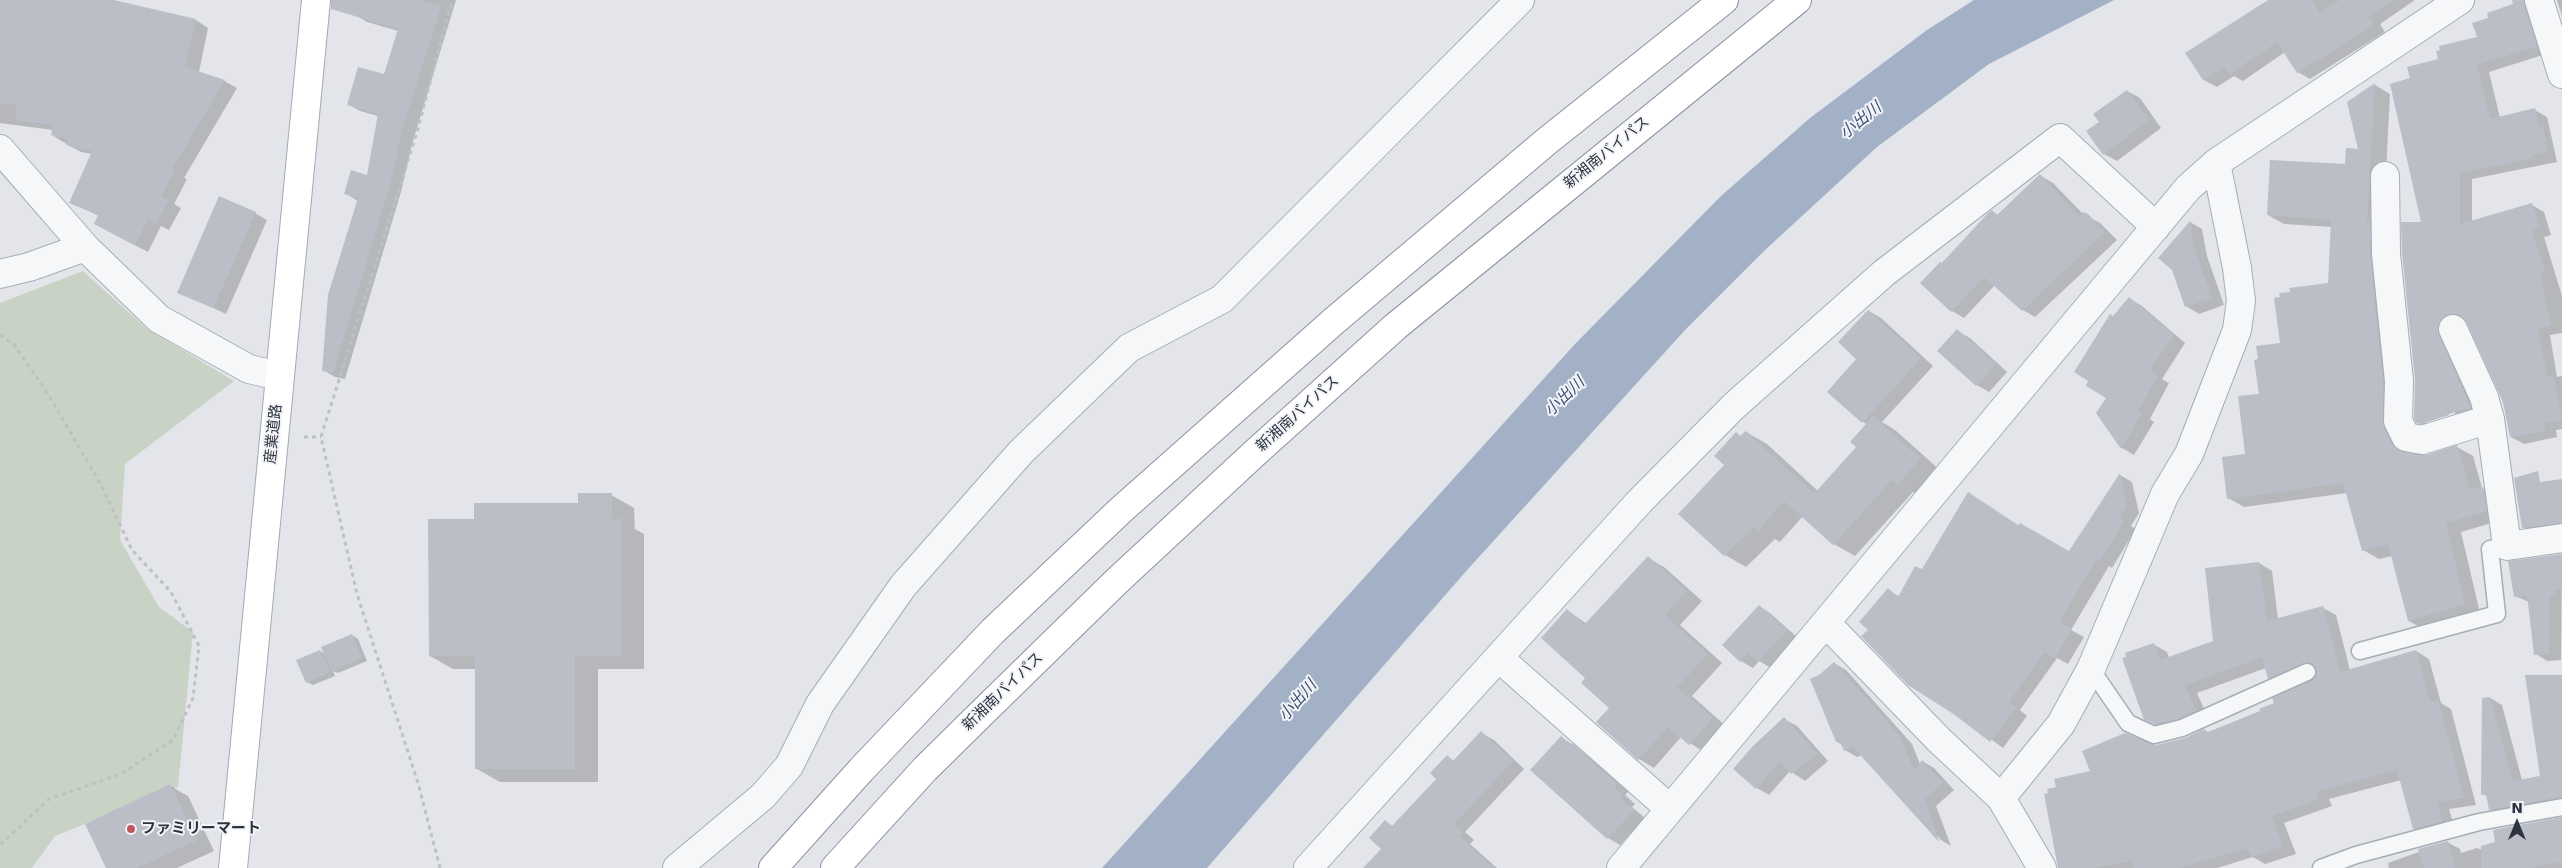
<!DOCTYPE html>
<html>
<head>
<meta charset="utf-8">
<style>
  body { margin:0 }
  #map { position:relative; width:2562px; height:868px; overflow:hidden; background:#e3e5ea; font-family:"DejaVu Sans",sans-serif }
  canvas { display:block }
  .north { position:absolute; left:2492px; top:798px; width:50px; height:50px; -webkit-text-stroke:4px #f3f4f7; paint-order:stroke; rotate:0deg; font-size:14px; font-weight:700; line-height:20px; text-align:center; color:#2c3341 }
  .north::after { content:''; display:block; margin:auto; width:18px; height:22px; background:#2c3341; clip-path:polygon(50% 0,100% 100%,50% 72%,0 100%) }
</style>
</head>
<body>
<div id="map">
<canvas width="2562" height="868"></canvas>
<div class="north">N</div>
</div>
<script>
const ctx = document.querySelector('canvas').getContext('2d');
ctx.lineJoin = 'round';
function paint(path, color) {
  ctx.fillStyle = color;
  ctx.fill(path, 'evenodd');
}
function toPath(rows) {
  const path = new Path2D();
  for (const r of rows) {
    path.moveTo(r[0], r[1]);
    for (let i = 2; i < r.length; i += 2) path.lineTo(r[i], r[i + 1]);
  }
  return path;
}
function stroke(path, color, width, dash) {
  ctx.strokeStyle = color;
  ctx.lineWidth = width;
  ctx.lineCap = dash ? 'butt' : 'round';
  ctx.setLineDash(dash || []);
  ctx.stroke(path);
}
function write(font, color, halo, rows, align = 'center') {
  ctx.font = font + ' "DejaVu Sans","Noto Sans JP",sans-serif';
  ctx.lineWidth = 4;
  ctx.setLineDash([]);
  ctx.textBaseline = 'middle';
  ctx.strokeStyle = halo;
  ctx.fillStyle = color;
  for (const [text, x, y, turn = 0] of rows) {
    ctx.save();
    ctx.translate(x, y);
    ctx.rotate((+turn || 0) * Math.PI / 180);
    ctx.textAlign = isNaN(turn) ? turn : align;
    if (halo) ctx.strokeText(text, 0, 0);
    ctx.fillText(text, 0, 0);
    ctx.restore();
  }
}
const green = toPath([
  [83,271,146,328,234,381,125,464,120,540,159,607,193,632,178,787,55,836,32,868,0,868,0,303]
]);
const water = toPath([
  [1974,0,2114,0,1989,64,1877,147,1764,251,1686,329,1468,569,1207,868,1102,868,1575,344,1721,196,1810,118,1927,30]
]);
const shadow = toPath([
  [0,0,107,0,196,20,208,28,199,72,224,81,237,88,184,178,187,179,174,204,181,208,169,230,161,226,148,252,108,231,99,216,71,202,92,154,81,152,68,145,52,135,53,130,0,123],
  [360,0,456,0,412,144,401,192,345,379,335,377,323,370,358,201,345,193,368,177,378,116,360,111,348,104,385,76,398,31,367,22,356,15],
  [2271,0,2415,0,2380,24,2385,32,2310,79,2298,72,2285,52,2243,81,2234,76,2217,87,2204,80,2186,53],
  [2513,0,2538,0,2549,53,2489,72,2500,118,2535,110,2547,117,2557,162,2472,179,2472,222,2532,205,2544,212,2551,235,2544,237,2562,296,2562,333,2550,335,2557,377,2562,376,2562,429,2556,430,2557,437,2524,444,2511,437,2504,402,2467,320,2459,322,2482,415,2430,430,2417,422,2423,223,2411,78,2479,38,2490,19,2514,5],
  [2455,412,2455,415,2426,424,2426,421],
  [2557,0,2562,0,2562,16],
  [2375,85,2390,94,2383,231,2398,431,2408,454,2426,456,2457,447,2473,456,2482,488,2499,497,2502,520,2461,532,2480,613,2425,630,2409,621,2392,556,2379,559,2363,550,2347,493,2244,507,2228,498,2246,455,2282,344,2329,284,2332,227,2284,224,2268,215,2346,165,2359,150,2349,103],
  [2127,91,2140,98,2161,128,2117,161,2104,154,2088,131,2100,122],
  [2041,176,2053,183,2083,214,2100,223,2117,240,2035,317,2023,310,1995,285,1964,318,1952,311,1922,283,1992,212,1998,215],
  [255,213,267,220,226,314,179,292],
  [2190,222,2202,229,2207,256,2224,305,2199,314,2186,306],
  [2130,299,2142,306,2185,343,2162,379,2169,383,2150,419,2154,422,2134,455,2122,448,2098,413,2107,398,2114,318],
  [1869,311,1881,318,1933,366,1882,422,1895,430,1941,471,1920,496,1913,492,1855,556,1834,544,1803,516,1780,542,1775,539,1746,567,1725,555,1741,437,1746,432,1767,444,1818,491,1858,447,1867,425,1829,392,1858,359],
  [1957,331,1970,338,2007,372,1989,392,1977,385,1939,351],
  [2120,475,2132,482,2139,513,2131,526,2136,529,2112,568,2109,566,2071,630,2084,637,2068,664,2057,658,2020,710,2027,716,2003,748,1956,714,1870,630,1888,590,1900,597,1922,571,2019,526,2070,553],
  [611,495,634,508,635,529,644,534,644,669,598,669,598,782,500,782,477,769,476,669,453,669,430,656,475,521,580,504],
  [2558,501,2561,531,2536,534,2523,527],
  [1648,558,1664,567,1702,601,1680,625,1722,663,1692,696,1727,727,1705,753,1681,737,1654,768,1639,759,1611,708,1587,678,1568,611,1587,624],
  [2259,563,2272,571,2278,619,2323,608,2336,615,2350,670,2416,651,2429,659,2441,703,2451,709,2476,805,2449,809,2455,829,2427,836,2414,829,2401,780,2329,799,2332,806,2284,823,2296,854,2265,864,2253,857,2217,868,2059,868,2057,788,2156,746,2209,734,2262,712,2317,678,2317,671,2282,686,2269,678,2266,668,2197,693,2208,718,2159,727,2145,719,2153,644,2167,652,2169,658,2214,642],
  [2562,563,2561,660,2547,661,2536,654,2529,602,2515,596],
  [1759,606,1771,614,1798,638,1771,668,1759,661,1753,668,1741,661,1724,645],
  [352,635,358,639,367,661,338,673,333,671,335,676,313,685,307,682,320,651,325,654],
  [1834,663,1846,670,1912,744,1920,764,1922,761,1934,768,1954,790,1936,806,1951,846,1941,840,1862,755,1857,757,1845,750,1842,745,1836,741,1820,676],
  [2562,677,2562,806,2503,816,2490,809,2488,797,2483,794,2490,698,2502,705,2522,780,2541,776],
  [1784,719,1797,726,1828,761,1805,781,1790,771,1769,795,1757,788],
  [1481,733,1494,740,1524,769,1465,832,1474,840,1470,844,1497,868,1364,868,1383,849,1386,822,1394,827,1438,779,1447,757,1455,761],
  [1561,738,1574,745,1629,791,1625,795,1635,804,1632,807,1645,818,1620,845,1608,838],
  [170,786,188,796,214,851,177,868,108,868],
  [2562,818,2562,868,2389,868,2388,863,2447,842,2460,849,2461,853,2477,848,2482,850]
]);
const building = toPath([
  [0,0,114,0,196,19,185,67,225,80,172,169,175,171,161,196,169,200,156,224,148,220,134,245,94,224,98,215,69,203,92,151,66,145,68,139,51,135,53,125,15,120,17,105,0,103],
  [331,0,420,0,441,6,400,137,394,171,333,373,322,371,328,295,358,198,344,194,351,170,367,175,378,114,347,105,358,67,384,74,398,29,331,9],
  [2268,0,2312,0,2320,13,2340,0,2394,0,2368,17,2374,25,2297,73,2277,42,2229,74,2224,67,2203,80,2185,53],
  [2512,0,2524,0,2537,46,2477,65,2490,119,2535,108,2539,127,2543,126,2548,152,2532,155,2533,158,2460,173,2460,224,2532,203,2540,228,2532,230,2545,273,2540,274,2551,326,2538,329,2547,377,2554,376,2562,420,2544,423,2545,431,2510,437,2503,402,2498,391,2467,323,2462,317,2455,314,2447,315,2441,320,2438,327,2439,335,2471,408,2448,412,2449,415,2421,424,2416,423,2414,418,2415,379,2402,253,2401,222,2421,222,2390,84,2410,78,2407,67,2438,59,2436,51,2440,50,2439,46,2477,37,2472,23,2488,18,2487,13,2513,4],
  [2375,83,2367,222,2370,222,2370,256,2383,382,2384,428,2392,444,2403,452,2426,455,2457,445,2470,490,2483,487,2487,511,2446,523,2465,604,2408,621,2388,544,2362,551,2343,483,2227,499,2222,457,2245,454,2238,396,2259,394,2254,360,2258,359,2256,346,2280,343,2274,298,2280,297,2279,293,2290,292,2289,288,2328,283,2331,220,2267,215,2270,160,2345,164,2346,148,2358,149,2347,102],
  [2127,90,2149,120,2103,155,2086,131,2099,122,2093,114],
  [2040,174,2079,216,2083,212,2088,214,2105,232,2022,311,1984,277,1951,312,1920,283,1940,262,1942,263,1988,213,1992,210,1997,215],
  [219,196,256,212,213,308,177,293],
  [2190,221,2194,248,2212,298,2185,307,2172,270,2158,258],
  [2129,297,2174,335,2150,370,2158,375,2138,411,2142,413,2121,449,2096,413,2106,398,2086,386,2088,381,2074,372,2110,314,2113,316],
  [1868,310,1921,358,1862,423,1827,392,1856,359,1838,342],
  [1957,329,1996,364,1976,386,1937,351],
  [1873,416,1920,458,1898,485,1892,480,1833,545,1784,501,1758,531,1754,527,1724,556,1678,514,1724,465,1714,456,1736,432,1740,436,1746,431,1814,494,1856,447,1850,442],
  [2538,471,2540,482,2562,479,2562,523,2522,528,2514,478],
  [2120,473,2127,505,2120,518,2124,521,2099,562,2096,560,2059,622,2072,629,2055,658,2044,652,2009,702,2016,708,1990,742,1955,715,1908,685,1861,636,1868,630,1859,622,1888,588,1898,597,1915,566,1922,569,1968,492,2018,525,2020,523,2069,551],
  [578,493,612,493,612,519,621,519,621,656,575,656,575,769,475,769,475,656,429,656,428,519,474,519,474,503,578,503],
  [2562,554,2562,589,2555,590,2555,595,2550,596,2549,654,2534,655,2527,595,2514,597,2508,561],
  [1648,556,1687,591,1665,615,1708,654,1677,687,1713,718,1689,745,1668,727,1638,760,1596,722,1609,708,1581,683,1585,678,1541,638,1567,609,1584,625],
  [2259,562,2267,621,2323,606,2340,672,2416,650,2430,702,2438,700,2464,798,2437,802,2442,822,2413,829,2397,770,2317,791,2319,799,2272,816,2283,846,2251,857,2247,848,2179,868,2134,868,2132,861,2094,868,2058,868,2044,794,2048,793,2047,789,2056,787,2054,779,2090,771,2082,751,2125,733,2156,745,2185,738,2204,729,2208,732,2260,711,2259,709,2274,703,2272,698,2315,677,2316,668,2308,662,2268,679,2262,657,2185,685,2196,711,2179,719,2155,724,2144,720,2122,658,2126,657,2125,653,2154,643,2160,660,2213,641,2205,568],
  [1759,605,1787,630,1758,662,1748,653,1740,662,1722,645],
  [352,634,362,658,331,671,321,647],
  [320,650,330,672,306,683,296,660],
  [1834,662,1900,736,1914,771,1922,760,1943,783,1925,799,1939,842,1853,747,1844,751,1839,739,1836,742,1810,679,1819,675],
  [2525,675,2562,675,2562,797,2489,810,2486,794,2481,795,2482,698,2490,697,2513,781,2540,776],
  [1784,717,1817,753,1791,774,1780,761,1756,789,1733,769,1752,747],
  [1481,731,1513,761,1454,824,1463,832,1459,836,1494,868,1363,868,1381,849,1369,838,1385,820,1392,826,1436,779,1430,773,1447,755,1453,761],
  [1561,736,1617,783,1614,787,1623,796,1620,799,1634,810,1607,839,1530,770],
  [170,784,197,840,137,868,106,868,85,824],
  [2562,817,2562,862,2528,868,2481,868,2481,846,2495,842,2493,830],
  [2448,841,2455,868,2424,868,2418,849]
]);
const path = toPath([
  [0,335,14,345,43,386,99,481,132,550,171,592,199,646,193,698,173,740,121,774,49,799,0,845],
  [304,437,321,437],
  [440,868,418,783,357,594,321,437,417,132,452,0]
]);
const service = toPath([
  [2360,651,2497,614,2490,549,2507,546],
  [2091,669,2128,723,2154,735,2182,728,2307,672],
  [2321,868,2356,855,2479,822,2562,807]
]);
const minor = toPath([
  [2539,0,2562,74],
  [0,149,85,247],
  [2385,176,2386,254,2399,381,2398,421,2406,437,2422,440,2490,419],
  [0,274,29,267,85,247,159,319,249,369,279,376],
  [2453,329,2484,397,2490,419,2507,546,2562,538],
  [1826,623,1939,740,2001,798],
  [1499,658,1670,809],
  [1308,868,1640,501,1734,406,1884,273,2060,138,2156,227],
  [1621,868,2188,188,2216,163,2460,0],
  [2042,868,2001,798,2061,724,2091,669,2165,494,2189,454,2237,330,2241,301,2237,268,2216,163]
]);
const tertiary = toPath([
  [677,868,763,796,789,766,820,704,903,586,1021,452,1129,348,1222,299,1520,0]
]);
const primary = toPath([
  [233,868,316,0]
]);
const motorway = toPath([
  [773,868,861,770,993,631,1122,509,1334,321,1547,141,1724,0],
  [835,868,925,769,988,707,1118,580,1256,452,1396,326,1797,0]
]);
const markers = [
  [131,829,5,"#c3555f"]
];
const streetNames = [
  ["新湘南バイパス",1607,153,-39],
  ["新湘南バイパス",1298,414,-42],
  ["産業道路",274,434,-84],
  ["新湘南バイパス",1003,692,-44]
];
const poiNames = [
  ["ファミリーマート",141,829]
];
const waterNames = [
  ["小出川",1861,121,-39],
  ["小出川",1565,397,-44],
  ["小出川",1298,701,-49]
];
paint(green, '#c8d3c5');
paint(water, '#a2b1c6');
paint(shadow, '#0003');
paint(building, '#bbbec6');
stroke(service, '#a8acb4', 19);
stroke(minor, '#a8acb4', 30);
stroke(tertiary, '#a8acb4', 30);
stroke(primary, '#a4a9b5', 30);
stroke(motorway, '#8c929f', 30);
stroke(path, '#bdc0c5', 3, [4, 4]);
stroke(service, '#f6f7f9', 16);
stroke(minor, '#f6f7f9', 28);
stroke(tertiary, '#f6f7f9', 28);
stroke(primary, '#fff', 28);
stroke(motorway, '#fff', 28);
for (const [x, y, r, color] of markers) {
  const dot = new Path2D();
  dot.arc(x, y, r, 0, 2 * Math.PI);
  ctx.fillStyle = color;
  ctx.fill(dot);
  stroke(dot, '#f3f4f7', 2);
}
write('15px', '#2c3341', '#f3f4f7', streetNames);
write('bold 15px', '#2c3341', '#f3f4f7', poiNames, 'left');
write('italic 16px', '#3a4f71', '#f3f4f7', waterNames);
</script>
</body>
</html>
